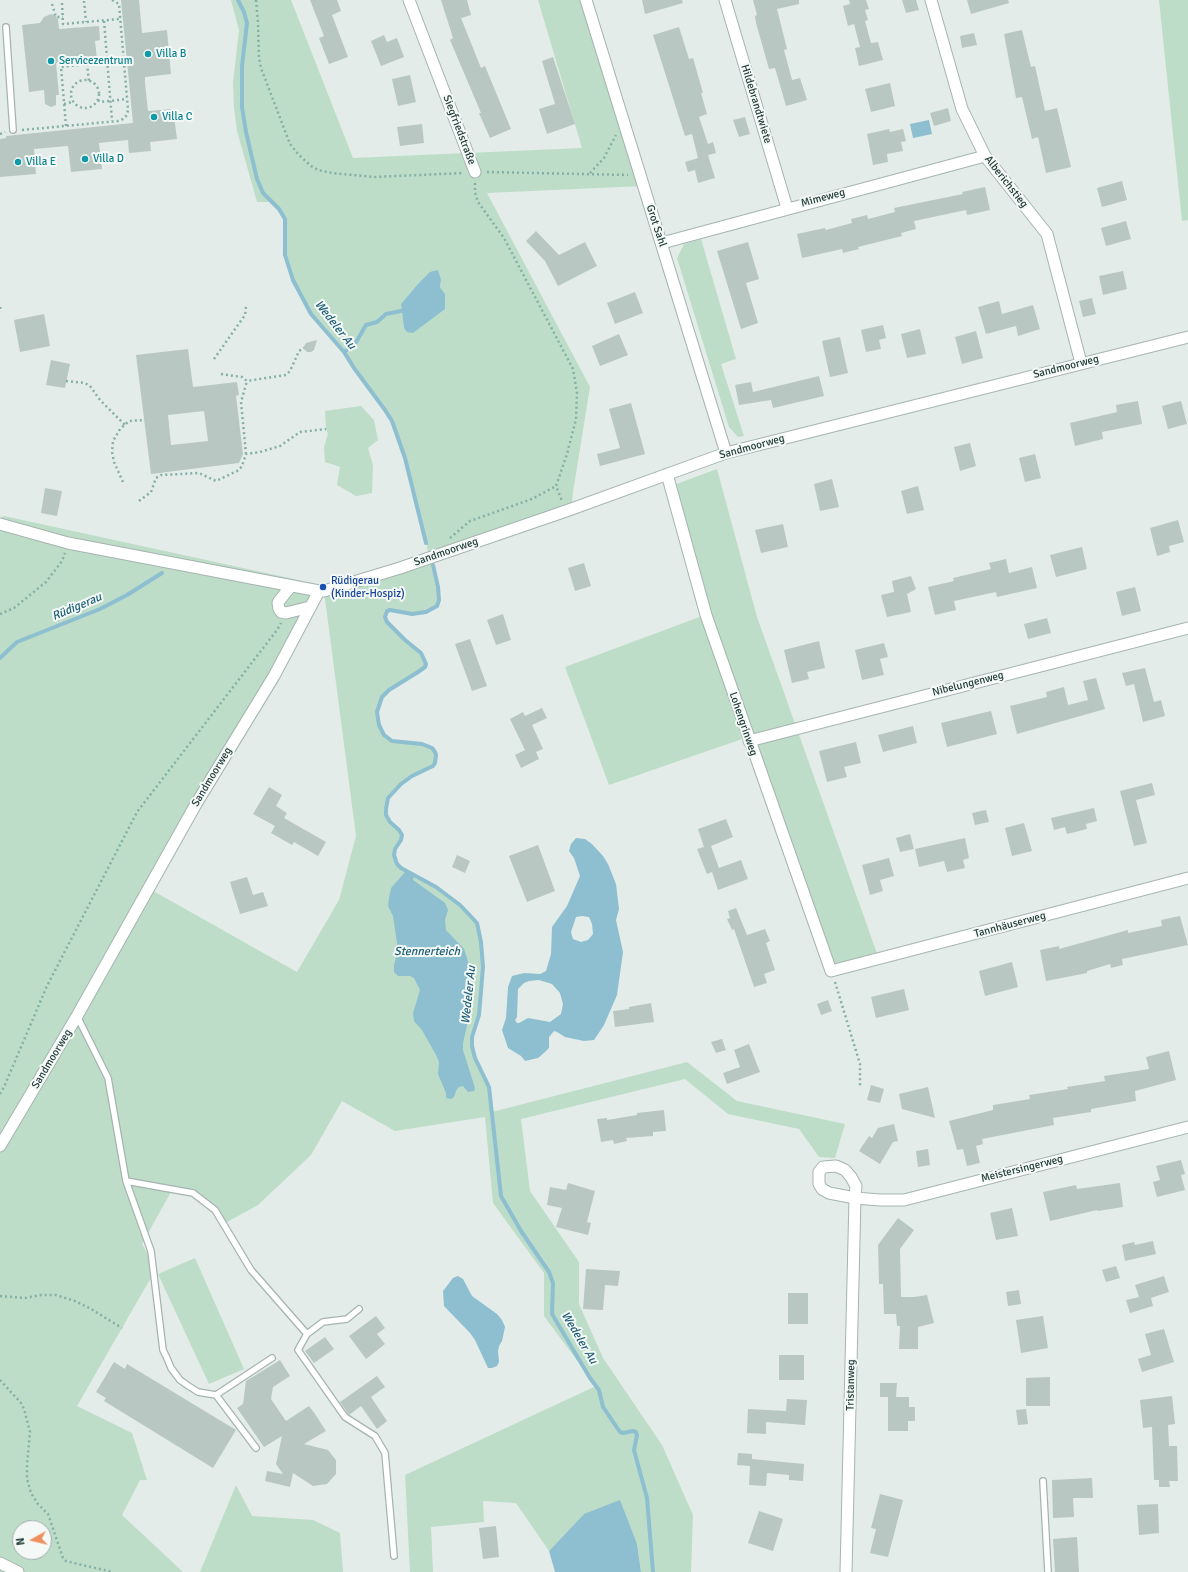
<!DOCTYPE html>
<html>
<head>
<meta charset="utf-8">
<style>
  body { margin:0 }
  #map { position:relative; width:1188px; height:1572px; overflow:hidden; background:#e3ece9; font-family:Signika,sans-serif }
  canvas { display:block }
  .north { position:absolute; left:12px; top:1520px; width:40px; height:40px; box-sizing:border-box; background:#f4f9f7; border:1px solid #a0aeab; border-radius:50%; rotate:262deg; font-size:11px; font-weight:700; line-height:16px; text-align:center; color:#233d39 }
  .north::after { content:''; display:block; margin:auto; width:14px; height:18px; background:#ee9060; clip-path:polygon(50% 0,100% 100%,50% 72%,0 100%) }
</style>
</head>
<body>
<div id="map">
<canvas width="1188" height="1572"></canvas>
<div class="north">N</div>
</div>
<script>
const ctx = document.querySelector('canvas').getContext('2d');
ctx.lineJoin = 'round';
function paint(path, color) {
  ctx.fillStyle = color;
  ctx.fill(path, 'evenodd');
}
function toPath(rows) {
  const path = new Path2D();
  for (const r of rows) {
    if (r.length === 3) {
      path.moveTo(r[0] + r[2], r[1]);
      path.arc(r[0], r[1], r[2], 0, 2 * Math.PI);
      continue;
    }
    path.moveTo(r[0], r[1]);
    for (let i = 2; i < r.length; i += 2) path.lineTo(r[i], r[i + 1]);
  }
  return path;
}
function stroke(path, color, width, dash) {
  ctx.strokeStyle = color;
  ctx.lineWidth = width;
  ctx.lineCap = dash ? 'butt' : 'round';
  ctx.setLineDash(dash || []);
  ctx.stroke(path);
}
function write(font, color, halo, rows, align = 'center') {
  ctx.font = font + ' Signika,sans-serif';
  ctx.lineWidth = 4;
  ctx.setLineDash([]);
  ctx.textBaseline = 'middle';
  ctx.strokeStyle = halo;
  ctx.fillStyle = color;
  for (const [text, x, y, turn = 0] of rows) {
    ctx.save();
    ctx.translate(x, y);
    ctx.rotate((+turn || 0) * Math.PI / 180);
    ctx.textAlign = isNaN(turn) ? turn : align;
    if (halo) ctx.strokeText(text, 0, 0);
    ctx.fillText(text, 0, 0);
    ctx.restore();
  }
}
const green = toPath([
  [231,0,291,0,353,158,582,148,538,0,585,0,643,186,487,193,590,387,573,492,571,511,434,561,433,565,439,595,437,606,426,612,412,614,394,610,387,611,385,617,387,622,405,640,421,653,426,664,425,667,418,672,389,690,382,697,378,707,377,718,382,732,392,741,422,744,435,752,436,759,433,766,412,776,391,794,386,803,386,815,390,822,399,830,402,835,401,840,395,849,394,855,397,864,407,872,436,887,460,905,477,923,481,942,483,967,479,1015,472,1037,472,1046,475,1058,488,1083,492,1112,687,1062,737,1101,845,1124,835,1158,819,1157,799,1129,728,1114,685,1079,521,1119,530,1191,579,1262,579,1304,603,1358,662,1445,693,1515,691,1572,641,1572,637,1544,584,1514,549,1551,516,1503,483,1501,484,1522,431,1527,433,1572,410,1572,405,1475,596,1386,544,1316,544,1273,493,1203,485,1117,395,1131,342,1101,311,1155,258,1205,227,1222,193,1193,172,1190,142,1244,156,1269,77,1406,132,1433,147,1480,140,1480,122,1515,183,1572,0,1572,0,518,4,516,321,585,429,558,425,534,405,458,392,421,385,410,354,368,346,354,311,314,293,280,285,255,286,225,285,219,279,209,271,202,257,202,237,131,234,107,233,83,239,30],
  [441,280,440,287,445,294,404,328,401,304,417,285],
  [324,591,356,836,339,900,297,972,148,888],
  [20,1528,44,1528,44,1552,20,1552],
  [1159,0,1188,0,1188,220,1182,221],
  [701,239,736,359,721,364,744,436,738,437,729,427,677,258,684,244],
  [361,406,374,420,378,440,368,448,373,465,372,493,356,496,337,485,340,467,325,462,324,447,328,434,326,429,325,411],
  [717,469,757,617,879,959,831,971,748,737,609,785,565,667,705,615,671,486],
  [195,1258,244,1369,209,1384,158,1274],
  [236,1485,252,1516,313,1520,340,1533,343,1572,200,1572]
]);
const water = toPath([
  [929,120,932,134,913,138,910,124],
  [438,270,441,280,440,287,445,294,445,309,413,333,407,332,404,328,401,304,417,285,430,272],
  [576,838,585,839,592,844,603,856,608,864,616,884,619,909,616,920,623,952,617,995,604,1025,594,1040,584,1041,565,1037,557,1032,554,1031,549,1037,549,1048,545,1052,538,1058,525,1061,521,1056,508,1048,502,1030,506,1018,508,987,512,976,524,973,540,974,546,971,551,954,552,927,567,906,580,876,574,858,569,851,571,844],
  [582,916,589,917,592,924,593,934,588,940,581,942,573,939,571,932,576,917],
  [539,980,552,984,560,993,563,1004,561,1014,550,1022,528,1018,519,1023,517,1023,515,1020,517,1017,518,989,524,983,529,981],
  [406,871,414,875,413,880,445,903,448,910,445,920,446,930,464,949,467,958,469,966,465,996,468,1021,463,1043,463,1050,475,1088,474,1091,468,1092,463,1086,459,1087,456,1091,454,1097,451,1099,446,1098,446,1093,438,1074,439,1062,436,1055,422,1030,414,1021,413,1013,420,990,414,978,410,976,398,976,394,972,394,965,398,950,393,916,388,906,389,898,391,888],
  [458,1276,463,1279,472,1296,497,1314,502,1320,505,1327,502,1341,499,1346,498,1351,499,1362,497,1366,492,1368,488,1368,475,1340,470,1333,444,1306,443,1291,453,1278],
  [620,1500,637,1544,641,1572,555,1572,549,1551,584,1514]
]);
const stream = toPath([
  [238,0,244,12,247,23,242,66,242,107,246,132,257,179,263,193,279,209,285,219,285,255,293,280,311,314,344,352,354,368,385,410,392,421,405,458,426,543],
  [344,352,355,344,366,325,377,322,386,314,401,311],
  [433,565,438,587,439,600,437,606,426,612,412,614,390,610,387,611,385,617,387,622,405,640,421,653,426,664,425,667,418,672,389,690,382,697,377,712,379,725,384,735,392,741,422,744,432,748,435,752,436,755,435,763,433,766,412,776,401,784,388,798,386,809,386,815,390,822,399,830,402,835,401,840,395,849,394,855,397,864,401,868,436,887,460,905,477,923,481,942,483,967,479,1015,472,1037,472,1046,475,1058,489,1087,501,1196,521,1231,549,1272,553,1283,552,1314,590,1378,599,1390,603,1407,620,1432,623,1433,633,1431,636,1432,637,1435,634,1450,647,1498,653,1572],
  [0,658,17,642,100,609,127,595,162,573]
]);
const building = toPath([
  [121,0,139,0,142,33,167,30,171,74,145,77,145,83,148,111,173,109,177,139,150,142,151,151,129,153,128,140,99,143,102,169,71,172,68,146,34,149,36,174,0,177,0,139,6,138,6,136,133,123],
  [310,0,337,0,341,11,332,15,348,57,329,64,319,38,324,36],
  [441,0,467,0,471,15,461,18,481,68,485,66,511,129,490,138,479,113,481,113,450,40,453,38],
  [642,0,682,0,683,3,645,14],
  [753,0,799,0,799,4,777,9,787,49,784,50,792,80,800,78,807,100,786,106,775,68,769,69,756,23,755,16,757,15],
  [849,0,866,0,869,9,865,10,868,20,865,21,871,43,878,42,883,60,859,66,855,48,860,47,854,24,848,26,843,6,850,4],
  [902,0,916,0,919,10,906,13],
  [967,0,1008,0,1009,3,971,14],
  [51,14,55,15,58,19,59,29,99,26,100,40,95,41,97,59,56,63,59,95,56,95,56,105,51,107,45,104,44,90,29,92,22,25,40,23,44,17],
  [679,27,689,59,693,58,703,93,701,93,707,114,699,117,708,144,713,142,716,153,708,155,715,178,698,183,695,170,688,172,685,162,698,158,692,134,685,136,653,35],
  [1022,30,1031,67,1035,66,1045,111,1057,108,1071,167,1046,173,1038,137,1032,139,1022,97,1016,98,1004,34],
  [974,33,977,45,962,48,960,36],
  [384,35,387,42,397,38,404,57,381,66,371,41],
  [553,57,575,124,547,134,539,109,555,104,542,61],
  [410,75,416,102,398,106,392,79],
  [890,83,895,106,871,112,865,89],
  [948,108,951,121,934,126,930,113],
  [745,117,750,134,739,137,733,120],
  [422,124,424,143,400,146,397,127],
  [889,129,890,132,903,129,906,141,901,142,903,151,887,154,888,162,873,165,867,134],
  [1122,181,1127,200,1102,207,1097,188],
  [985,187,990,210,967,215,966,210,914,221,916,229,901,233,902,236,858,247,859,249,843,253,842,249,802,258,797,234,825,228,826,230,852,223,851,219,867,215,868,219,895,212,894,208,963,194,962,192],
  [1126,221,1131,239,1106,246,1101,228],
  [536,231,559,255,585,242,597,266,558,286,545,261,526,241],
  [748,242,759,279,746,283,758,323,741,329,717,251],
  [1123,271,1127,289,1103,295,1099,276],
  [635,292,643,313,615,324,607,303],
  [1092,298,1096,314,1083,317,1079,301],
  [999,301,1002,314,1033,305,1040,329,1018,336,1016,326,986,334,978,307],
  [44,314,50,346,20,352,14,320],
  [883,325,886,338,879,340,881,349,866,352,861,330],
  [920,329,926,354,907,358,901,334],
  [976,331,983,358,962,364,955,337],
  [619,334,628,355,600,366,592,346],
  [840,337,848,373,830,377,822,341],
  [317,340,314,350,311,352,307,352,303,348,306,343],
  [188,349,193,387,237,382,239,395,236,396,243,454,239,463,151,474,136,355],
  [204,411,208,441,171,445,168,415],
  [51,360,70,364,65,388,46,385],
  [819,376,824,396,773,408,771,400,739,405,735,385,751,382,753,392],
  [1138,401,1142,424,1102,432,1103,439,1075,446,1070,423,1117,412,1116,405],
  [1181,401,1187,424,1168,429,1162,406],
  [631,403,645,454,600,466,597,454,620,448,609,409],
  [970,443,976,466,960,471,954,447],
  [1035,454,1041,478,1025,482,1019,458],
  [832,479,839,507,820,511,814,484],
  [918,486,924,510,907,514,901,491],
  [45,488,62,491,57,516,41,513],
  [1178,520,1184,542,1169,546,1170,552,1157,556,1150,528],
  [783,524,788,547,761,553,755,530],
  [1082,547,1087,569,1056,577,1050,555],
  [1006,559,1009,573,1032,567,1037,588,997,597,996,592,954,601,956,610,935,615,928,587,954,581,953,578,991,569,989,563],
  [584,563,591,586,575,591,568,568],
  [911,576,916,589,907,594,911,612,887,617,881,595,894,592,892,581],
  [1135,587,1141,611,1122,616,1116,592],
  [503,614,511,640,496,645,487,620],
  [1047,618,1051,633,1028,639,1024,624],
  [470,639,487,686,472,691,455,644],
  [819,641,825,668,807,672,809,679,792,683,784,650],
  [884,643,888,657,880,659,884,675,862,680,855,650],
  [1145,668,1154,702,1161,700,1165,716,1143,722,1134,684,1126,686,1122,673],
  [1096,678,1105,709,1017,734,1010,706,1047,697,1046,692,1064,687,1068,705,1088,700,1083,681],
  [542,708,547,718,532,725,543,749,536,752,539,759,521,768,515,755,525,750,510,719,523,712,525,716],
  [991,711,997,734,947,747,941,723],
  [913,726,917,743,883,752,878,735],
  [856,742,861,763,844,767,847,777,827,782,819,751],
  [1152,783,1155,795,1136,800,1147,843,1134,846,1120,791],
  [269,787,282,795,276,806,287,813,284,818,326,842,318,856,294,842,292,845,271,833,275,826,253,814],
  [1094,808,1097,821,1086,824,1087,829,1067,834,1065,827,1054,830,1051,818],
  [986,810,989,822,975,825,972,813],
  [726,819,733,837,711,846,719,868,741,860,748,879,718,890,712,872,707,874,697,849,704,847,698,829],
  [1024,823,1032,851,1012,856,1005,828],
  [910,834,914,849,900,852,896,838],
  [965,838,969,858,963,860,965,868,947,872,944,861,919,867,915,849],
  [538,845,555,891,527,902,509,856],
  [457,855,470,861,465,873,452,867],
  [889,858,894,876,880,880,883,891,870,895,862,865],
  [247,877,253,895,263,892,268,906,240,914,230,882],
  [736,908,747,935,765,929,770,941,766,943,775,970,764,974,767,983,754,987,734,929,732,930,727,919,730,918,728,911],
  [1180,916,1188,945,1122,959,1123,965,1111,968,1110,964,1087,971,1087,973,1046,981,1040,950,1059,946,1059,949,1128,930,1128,933,1162,926,1161,920],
  [1012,962,1018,987,985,996,979,971],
  [904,989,909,1010,876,1018,871,997],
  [828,1000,832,1011,821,1015,817,1004],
  [651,1003,654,1022,615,1027,613,1011,629,1009,629,1007],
  [722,1039,726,1050,716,1053,711,1042],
  [749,1044,760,1072,727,1084,723,1073,740,1067,734,1050],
  [1169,1051,1176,1080,1135,1091,1136,1101,1091,1109,1091,1112,1053,1118,1054,1125,982,1139,983,1144,976,1146,980,1163,967,1166,963,1149,957,1150,949,1121,993,1110,993,1105,1030,1099,1029,1095,1068,1089,1067,1087,1105,1081,1104,1076,1149,1069,1146,1057],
  [871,1085,884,1089,880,1103,867,1100],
  [928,1087,935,1118,902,1109,899,1094],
  [664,1110,666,1131,653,1132,653,1136,626,1138,627,1141,614,1144,613,1140,601,1142,597,1119,607,1118,607,1120,637,1115,637,1113],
  [894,1124,898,1141,893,1142,880,1164,859,1151,869,1136,872,1138,878,1128],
  [928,1149,930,1165,918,1167,916,1151],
  [1181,1160,1185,1174,1181,1175,1185,1190,1157,1197,1153,1182,1160,1180,1156,1166],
  [568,1183,595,1191,587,1222,591,1223,588,1235,556,1227,562,1208,547,1205,550,1187,566,1190],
  [1120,1183,1123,1207,1098,1211,1097,1210,1050,1221,1043,1192,1076,1185,1077,1189],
  [1012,1208,1018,1236,996,1240,990,1213],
  [898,1218,914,1230,900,1249,901,1297,914,1297,927,1295,934,1323,918,1327,918,1349,899,1349,900,1326,897,1326,896,1314,884,1314,883,1284,879,1284,878,1245],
  [1153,1241,1156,1254,1125,1261,1122,1245,1134,1242,1135,1245],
  [1116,1266,1120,1278,1106,1282,1102,1270],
  [586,1269,620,1271,618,1286,605,1285,603,1310,583,1309],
  [1164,1276,1169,1292,1151,1298,1153,1306,1130,1313,1126,1300,1139,1297,1135,1285],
  [1019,1290,1021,1304,1008,1306,1006,1292],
  [788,1293,808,1293,808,1324,788,1324],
  [376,1316,385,1328,377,1334,385,1344,366,1359,349,1336],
  [1043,1316,1048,1348,1021,1353,1016,1320],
  [1164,1329,1174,1362,1142,1372,1138,1359,1151,1355,1145,1334],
  [325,1337,334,1349,314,1363,305,1351],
  [779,1355,804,1355,804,1380,779,1380],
  [280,1360,290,1376,273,1387,271,1399,286,1421,309,1406,315,1414,326,1431,304,1444,328,1450,336,1460,336,1474,327,1484,313,1486,293,1473,290,1487,265,1481,267,1471,283,1474,276,1464,282,1436,264,1447,237,1408,243,1404,246,1381],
  [114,1362,125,1369,127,1364,236,1430,213,1468,104,1401,106,1398,96,1392],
  [377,1376,385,1387,371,1397,387,1421,377,1429,361,1406,349,1415,340,1402],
  [1050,1377,1050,1406,1026,1406,1026,1378],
  [880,1383,897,1383,896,1397,880,1397],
  [1172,1396,1175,1424,1168,1425,1169,1446,1177,1446,1178,1481,1169,1481,1170,1487,1159,1487,1159,1480,1154,1480,1152,1427,1143,1428,1140,1400],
  [888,1397,909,1397,909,1407,915,1407,915,1421,908,1421,908,1431,888,1431],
  [787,1399,807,1400,805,1425,766,1422,766,1434,747,1433,748,1409,786,1411],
  [1026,1409,1028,1424,1018,1425,1016,1410],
  [738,1453,752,1454,752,1459,804,1464,803,1481,789,1480,789,1475,767,1473,766,1486,749,1485,750,1466,737,1465],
  [1092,1478,1093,1498,1073,1498,1074,1517,1053,1518,1052,1480],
  [880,1494,903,1500,888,1557,870,1553,876,1529,871,1528],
  [1158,1504,1159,1533,1139,1535,1137,1505],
  [759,1511,783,1519,773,1551,748,1543],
  [496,1526,499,1557,483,1559,479,1528],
  [1077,1537,1079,1572,1055,1572,1053,1539]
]);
const path = toPath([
  [256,0,258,23,259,58,261,68,290,144,298,154,311,166,318,170,332,173,374,177,464,173],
  [84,1,86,22],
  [62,3,63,24,120,19],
  [52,4,56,17,63,17],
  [104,21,112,121],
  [87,64,91,61,123,58],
  [85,94,14],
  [98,100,100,102,127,99],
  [64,104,72,102],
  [66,126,61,67,87,64,89,81],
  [22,130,118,121,123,119,127,115,128,110,119,4,112,0],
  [0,134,5,132],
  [487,172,628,175],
  [590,173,604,158,616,135],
  [475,183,475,193,478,202,504,238,573,369,577,393,576,419,567,454,556,486,562,501],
  [0,307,1,312],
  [214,359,245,315,246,307],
  [221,374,242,377,247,381,286,375,290,371,299,351,304,348],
  [66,381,85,383,90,386,100,400,125,425],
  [246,454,241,402,247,381],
  [123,482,114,462,112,452,113,441,120,429,129,421,144,420],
  [139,501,151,492,156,478,161,475,199,473,216,481,239,470,242,466,246,454,260,452,280,446,300,432,326,429],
  [450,538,470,521,532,499,556,486],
  [0,614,14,608,46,582,62,561,65,553],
  [835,982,860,1064,860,1086],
  [0,1094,4,1087,47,986,137,812,277,630,281,623],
  [0,1296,25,1298,41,1295,56,1295,75,1301,91,1309,122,1328],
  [0,1380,21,1403,24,1409,30,1432,27,1464,27,1479,31,1493,38,1504,48,1514,63,1558,66,1561,82,1565,113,1572]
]);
const service = toPath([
  [6,27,13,130],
  [77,1016,108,1078,126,1181,193,1193,215,1210,251,1270,307,1334],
  [126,1181,151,1251,163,1350,166,1356,171,1368,180,1380,187,1385,198,1392,216,1395],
  [359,1309,347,1319,323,1322,307,1334,298,1350,345,1417,375,1436,385,1453,394,1556],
  [256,1448,216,1395,272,1358],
  [1043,1481,1048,1572]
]);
const minor = toPath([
  [409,0,475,172],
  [586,0,726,453],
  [725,0,787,208],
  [931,0,962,109,985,156,1047,234,1081,363],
  [662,243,985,156],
  [667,474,706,615,831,971,1188,878],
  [0,524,68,543,319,591,324,591,400,568,566,511,726,453,1188,337],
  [291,586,279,601,278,603,279,609,281,612,286,613,310,607],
  [749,741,1188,628],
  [0,1146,77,1016,196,804,274,676,319,591],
  [0,1563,18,1572],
  [846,1572,855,1198,856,1186,851,1177,845,1170,836,1166,823,1167,819,1172,819,1184,822,1189,829,1193,855,1198,880,1200,904,1200,1188,1127]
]);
const markers = [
  [148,54,4,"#0f9aa8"],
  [51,61,4,"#0f9aa8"],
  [154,117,4,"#0f9aa8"],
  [85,159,4,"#0f9aa8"],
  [18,162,4,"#0f9aa8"],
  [323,587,4,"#1a4fb4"]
];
const cultureNames = [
  ["Villa B",156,54],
  ["Servicezentrum",59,61],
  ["Villa C",162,117],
  ["Villa D",93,159],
  ["Villa E",26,162]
];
const streetNames = [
  ["Hildebrandtwiete",756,104,73],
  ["Siegfriedstraße",459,130,69],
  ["Alberichstieg",1006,182,52],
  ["Mimeweg",823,198,-15],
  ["Grot Sahl",656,226,72],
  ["Sandmoorweg",1066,367,-14],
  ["Sandmoorweg",752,447,-15],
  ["Sandmoorweg",446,552,-19],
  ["Nibelungenweg",968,684,-14],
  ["Lohengrinweg",743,724,71],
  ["Sandmoorweg",212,777,-59],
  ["Tannhäuserweg",1010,925,-15],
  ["Sandmoorweg",52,1059,-59],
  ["Meistersingerweg",1022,1169,-14],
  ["Tristanweg",851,1385,-89]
];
const transitNames = [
  ["Rüdigerau",331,581],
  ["(Kinder-Hospiz)",331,594]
];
const waterNames = [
  ["Wedeler Au",335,325,52],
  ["Rüdigerau",77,607,-23],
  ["Stennerteich",427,952],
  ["Wedeler Au",469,995,-84],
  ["Wedeler Au",579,1338,59]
];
paint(green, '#bdddc8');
paint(water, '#8dbfd0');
stroke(stream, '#8dbfd0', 4);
paint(building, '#b8c7c2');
stroke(service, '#a6b4b1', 8);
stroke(minor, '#a6b4b1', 13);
stroke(path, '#84afa6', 2.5, [2, 3]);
stroke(service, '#fff', 5.5);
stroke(minor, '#fff', 11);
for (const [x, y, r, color] of markers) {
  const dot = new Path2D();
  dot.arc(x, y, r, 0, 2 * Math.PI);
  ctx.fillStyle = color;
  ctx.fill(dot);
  stroke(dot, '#f4f9f7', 1.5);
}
write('11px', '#0d838f', '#f4f9f7', cultureNames, 'left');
write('11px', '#233d39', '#f4f9f7', streetNames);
write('11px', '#164399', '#f4f9f7', transitNames, 'left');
write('italic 12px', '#1f6078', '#f4f9f7', waterNames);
</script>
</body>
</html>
